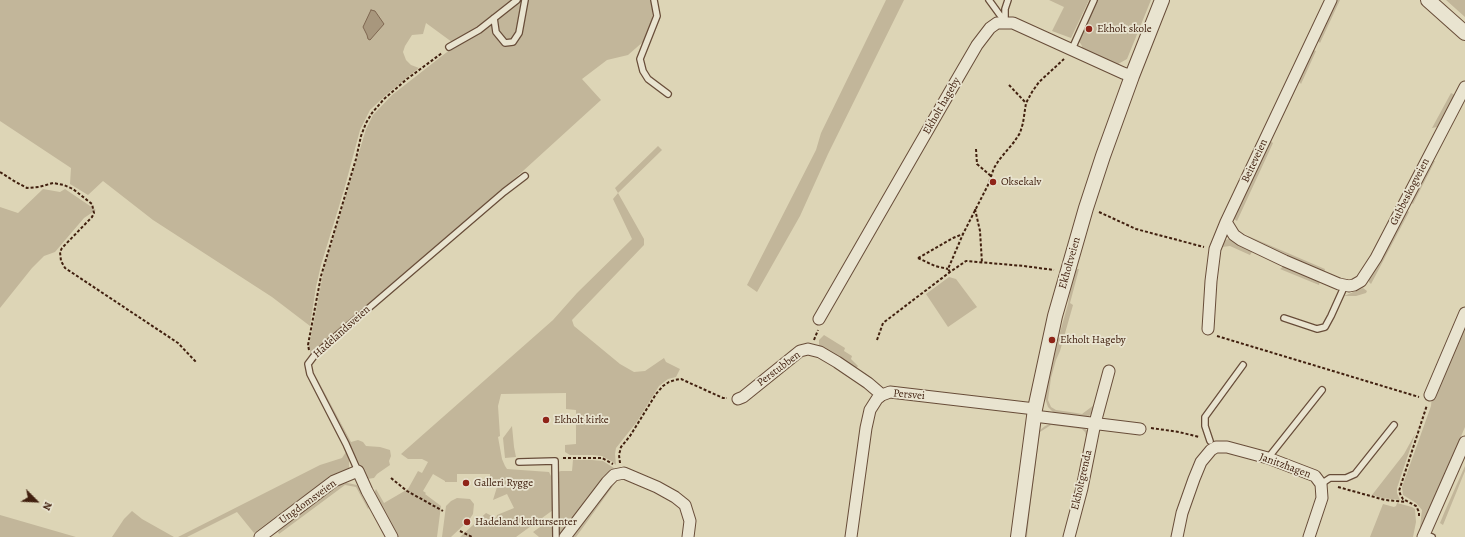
<!DOCTYPE html>
<html>
<head>
<meta charset="utf-8">
<style>
  body { margin:0 }
  #map { position:relative; width:1465px; height:537px; overflow:hidden; background:#ddd5b6; font-family:Alegreya,serif }
  canvas { display:block }
  .north { position:absolute; left:16px; top:481px; width:40px; height:40px; -webkit-text-stroke:3px #e9e4d0; paint-order:stroke; rotate:114deg; font-size:11px; font-weight:700; line-height:16px; text-align:center; color:#41200f }
  .north::after { content:''; display:block; margin:auto; width:14px; height:18px; background:#41200f; clip-path:polygon(50% 0,100% 100%,50% 72%,0 100%) }
</style>
</head>
<body>
<div id="map">
<canvas width="1465" height="537"></canvas>
<div class="north">N</div>
</div>
<script>
const ctx = document.querySelector('canvas').getContext('2d');
ctx.lineJoin = 'round';
function paint(path, color) {
  ctx.fillStyle = color;
  ctx.fill(path, 'evenodd');
}
function toPath(rows) {
  const path = new Path2D();
  for (const r of rows) {
    path.moveTo(r[0], r[1]);
    for (let i = 2; i < r.length; i += 2) path.lineTo(r[i], r[i + 1]);
  }
  return path;
}
function stroke(path, color, width, dash) {
  ctx.strokeStyle = color;
  ctx.lineWidth = width;
  ctx.lineCap = dash ? 'butt' : 'round';
  ctx.setLineDash(dash || []);
  ctx.stroke(path);
}
function write(font, color, halo, rows, align = 'center') {
  ctx.font = font + ' Alegreya,serif';
  ctx.lineWidth = 3.5;
  ctx.setLineDash([]);
  ctx.textBaseline = 'middle';
  ctx.strokeStyle = halo;
  ctx.fillStyle = color;
  for (const [text, x, y, turn = 0] of rows) {
    ctx.save();
    ctx.translate(x, y);
    ctx.rotate((+turn || 0) * Math.PI / 180);
    ctx.textAlign = isNaN(turn) ? turn : align;
    if (halo) ctx.strokeText(text, 0, 0);
    ctx.fillText(text, 0, 0);
    ctx.restore();
  }
}
const green = toPath([
  [0,0,651,0,653,3,652,24,644,41,628,55,607,60,582,79,601,100,512,181,350,319,320,346,311,356,309,346,324,269,366,129,373,115,392,95,456,45,426,23,423,34,412,35,405,46,403,52,406,60,411,65,419,68,387,94,370,110,360,130,344,190,321,265,316,287,310,326,272,297,153,220,103,181,88,195,70,184,71,168,0,121],
  [886,0,904,0,828,154,800,216,757,292,747,285,816,150,821,133],
  [1049,0,1089,0,1071,38,1052,31,1064,7],
  [1098,0,1151,0,1127,59,1118,64,1113,64,1081,49,1082,46,1079,41],
  [1335,0,1340,0,1320,43,1317,40],
  [1446,0,1465,0,1465,17],
  [1313,50,1316,51,1301,84,1298,80],
  [1451,93,1455,95,1437,127,1432,128],
  [1270,141,1273,143,1237,221,1234,219,1235,216],
  [658,146,662,150,618,193,644,239,644,245,572,320,574,326,620,364,634,372,645,371,664,358,666,362,680,369,676,377,668,379,659,386,636,423,616,448,615,454,616,465,613,462,602,456,593,455,570,455,565,452,565,445,576,444,576,410,566,409,566,393,501,394,498,406,500,436,498,437,502,459,505,466,507,469,549,472,551,476,553,510,516,537,460,537,486,513,496,518,497,515,514,508,507,494,493,500,497,487,490,487,490,474,457,474,457,482,445,482,445,481,433,474,423,491,426,493,425,494,441,506,437,537,398,537,375,496,375,491,376,489,384,503,408,489,418,471,422,473,428,462,422,459,408,459,401,454,553,320,577,293,632,239,613,199,618,193,615,188],
  [1431,160,1435,161,1413,204,1410,202],
  [43,189,60,192,65,189,96,210,84,218,55,252,44,256,32,268,0,308,0,207,18,213],
  [1408,211,1409,212,1371,284,1369,282,1369,278,1398,224],
  [1248,236,1325,269,1324,272,1256,243,1249,239],
  [1228,239,1232,240,1252,252,1250,255,1230,246,1222,247,1219,251,1223,241],
  [1284,266,1320,281,1319,285,1280,269],
  [1077,269,1079,269,1070,303,1073,305,1060,351,1056,360,1051,378,1048,400,1051,407,1056,410,1070,412,1082,414,1094,405,1096,406,1094,411,1087,418,1054,413,1048,407,1045,398,1047,378,1068,304,1073,275],
  [949,277,956,279,977,307,948,327,926,294],
  [1363,288,1367,291,1366,293,1356,296,1344,296],
  [1465,322,1465,427,1421,530,1420,527,1422,510,1416,503,1403,495,1402,487,1431,406,1432,395],
  [824,335,845,348,844,351,852,356,851,359,858,366,855,370,819,347,819,340],
  [313,371,351,442,358,440,363,442,366,446,380,447,390,450,391,456,389,461,390,465,377,474,374,478,367,479],
  [1052,423,1083,426,1088,432,1087,439,1085,432,1082,429,1051,425,1040,432,1030,508,1027,537,1024,537,1039,431,1045,426],
  [512,426,514,447,516,457,505,458,503,438],
  [1415,434,1397,488,1397,493,1400,500,1382,498,1372,495,1404,454],
  [346,452,349,460,349,468,345,471,301,498,254,533,237,512,187,537,178,537,320,465,342,458],
  [573,460,592,460,603,461,614,468,558,537,557,475,558,472,561,471,572,471],
  [1465,466,1465,471,1443,525,1440,523,1445,511],
  [618,479,576,537,571,537,615,481],
  [343,482,357,485,369,508,368,509,356,487,345,485,279,534,278,532,299,514],
  [457,498,470,499,474,504,473,514,469,520,451,537,442,537,446,506,451,501],
  [1397,503,1412,507,1415,509,1416,522,1413,537,1370,537,1383,504,1394,507,1396,506],
  [132,511,142,519,174,537,112,537,124,519],
  [0,515,76,537,0,537],
  [547,522,554,527,554,537,539,537,533,532]
]);
const water = toPath([
  [371,10,375,11,384,24,370,40,368,39,367,35,363,27,371,10]
]);
const path = toPath([
  [1009,85,1026,103],
  [976,149,977,164,991,176],
  [0,172,14,181,27,188,39,187,53,183,64,185,73,189,92,204,94,213,92,217,62,248,60,252,61,261,65,268,178,343,196,362],
  [975,209,980,231,982,263],
  [1099,212,1136,229,1204,247],
  [918,258,953,238,963,234],
  [918,258,935,266,948,269],
  [950,272,948,269,963,234,988,185,994,168,999,160,1014,142,1020,133,1023,123,1026,103,1032,92,1039,82,1064,59],
  [1217,336,1419,397],
  [814,340,818,330],
  [877,340,883,323,950,272,966,261,1024,266,1054,270],
  [309,350,308,345,321,276,356,159,361,136,366,123,372,113,384,99,407,79,442,53],
  [1151,428,1179,432,1199,437],
  [563,458,602,458,613,464],
  [620,463,619,455,621,447,630,436,656,394,663,386,669,382,675,380,681,379,723,398,727,398],
  [391,478,407,491,443,511],
  [1338,487,1385,500,1406,502],
  [1419,516,1419,512,1416,506,1403,499,1401,496,1399,491,1427,405],
  [460,531,472,537]
]);
const service = toPath([
  [654,0,657,16,640,59,643,71,648,79,668,94],
  [989,0,1005,22],
  [494,18,496,32,505,43,513,42,519,33,525,0],
  [1005,22,1005,9,1008,0],
  [449,47,479,30,517,0],
  [1072,49,1094,0],
  [1284,318,1317,329,1325,327,1331,316,1345,285],
  [1210,441,1205,426,1205,417,1243,365],
  [1268,458,1322,390],
  [519,462,555,461,556,537],
  [358,471,346,444,310,374,308,364,314,356,335,337,504,192,525,176],
  [1321,484,1330,478,1346,478,1355,474,1394,425],
  [1424,534,1432,537]
]);
const minor = toPath([
  [1226,222,1234,235,1241,240,1285,261,1339,284,1349,286,1354,285,1361,281,1376,258,1465,87],
  [819,319,952,88,977,45,990,28,997,23,1013,23,1123,73,1132,76],
  [1208,329,1211,281,1215,249,1226,222,1331,0],
  [1430,395,1465,313],
  [738,399,743,397,800,351,808,349,820,352,837,362,868,383,882,395],
  [1034,416,1140,429],
  [260,537,334,481,358,471,367,491,392,537],
  [565,537,607,482,614,475,624,473,657,487,675,497,685,505,690,521,688,537],
  [851,537,866,428,870,410,877,399,882,395,890,392,1035,409],
  [1069,537,1082,488,1095,423,1109,371],
  [1177,537,1182,513,1194,479,1201,462,1211,450,1216,447,1227,447,1268,458,1315,476,1321,484,1322,498,1309,537],
  [1423,537,1465,442]
]);
const tertiary = toPath([
  [1428,0,1465,33],
  [1018,537,1035,409,1055,316,1086,208,1103,156,1132,76,1162,0]
]);
const markers = [
  [1089,29,4,"#8f2418"],
  [993,182,4,"#8f2418"],
  [1052,340,4,"#8f2418"],
  [546,420,4,"#8f2418"],
  [466,483,4,"#8f2418"],
  [467,522,4,"#8f2418"]
];
const poiNames = [
  ["Ekholt skole",1097,29],
  ["Oksekalv",1001,182],
  ["Ekholt Hageby",1060,340],
  ["Ekholt kirke",554,420],
  ["Galleri Rygge",474,483],
  ["Hadeland kultursenter",475,522]
];
const streetNames = [
  ["Ekholt hageby",942,106,-60],
  ["Beiteveien",1255,161,-65],
  ["Gubbeskogveien",1410,192,-63],
  ["Ekholtveien",1070,263,-74],
  ["Hadelandsveien",342,332,-42],
  ["Perstubben",779,369,-37],
  ["Persvei",909,395,5],
  ["Janitzhagen",1285,466,20],
  ["Ekholtgrenda",1082,480,-77],
  ["Ungdomsveien",308,502,-36]
];
paint(green, '#c2b69a');
paint(water, '#a8977d');
stroke(water, '#7f6751', 1);
stroke(service, '#684d39', 8);
stroke(minor, '#684d39', 13);
stroke(tertiary, '#684d39', 16);
stroke(path, '#41200f', 2, [3, 2]);
stroke(service, '#e9e4d0', 5.5);
stroke(minor, '#e9e4d0', 11);
stroke(tertiary, '#e9e4d0', 14);
for (const [x, y, r, color] of markers) {
  const dot = new Path2D();
  dot.arc(x, y, r, 0, 2 * Math.PI);
  ctx.fillStyle = color;
  ctx.fill(dot);
  stroke(dot, '#e9e4d0', 1.5);
}
write('11px', '#41200f', '#e9e4d0', poiNames, 'left');
write('11px', '#41200f', '#e9e4d0', streetNames);
</script>
</body>
</html>
